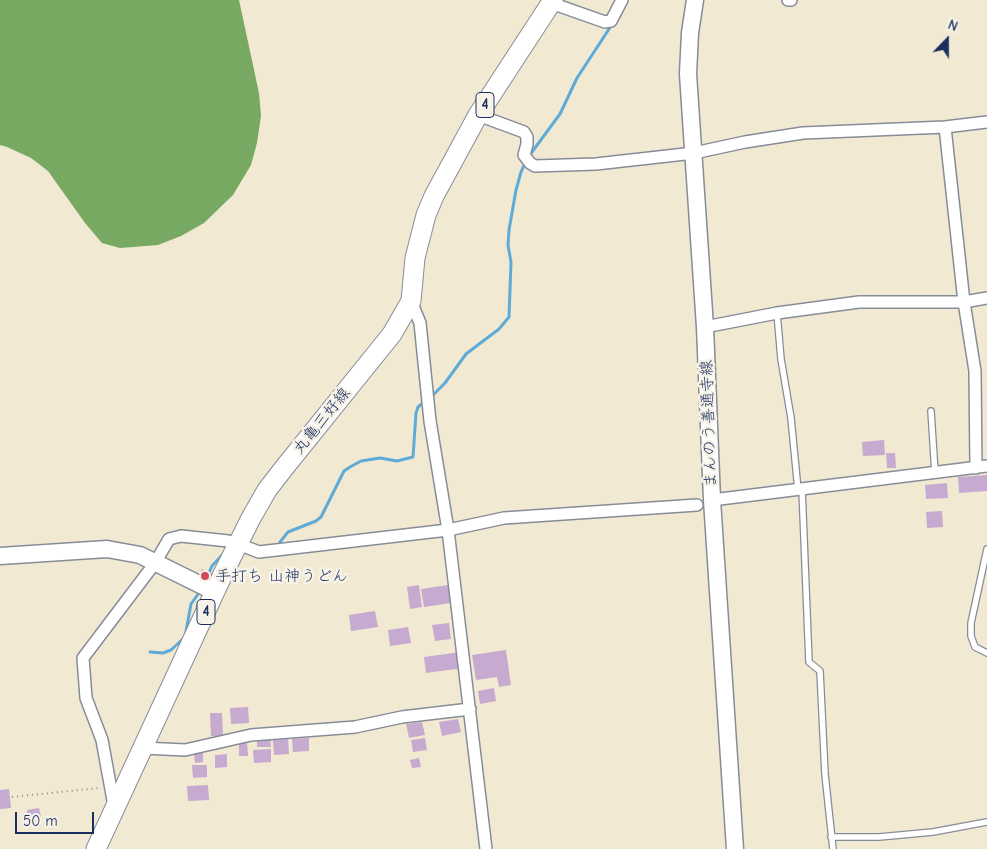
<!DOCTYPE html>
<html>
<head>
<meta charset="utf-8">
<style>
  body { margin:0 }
  #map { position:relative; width:987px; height:849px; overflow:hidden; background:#f2e9d2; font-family:"Comic Neue",sans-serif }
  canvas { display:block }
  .north { position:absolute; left:922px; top:15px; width:50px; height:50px; -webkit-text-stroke:4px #f7f3e8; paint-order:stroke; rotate:22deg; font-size:14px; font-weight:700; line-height:20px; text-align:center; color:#1b2f5e }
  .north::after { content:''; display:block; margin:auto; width:18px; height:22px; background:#1b2f5e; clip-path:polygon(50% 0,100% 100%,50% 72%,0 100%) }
  .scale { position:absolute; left:15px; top:812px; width:79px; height:22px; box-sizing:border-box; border:2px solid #1b2f5e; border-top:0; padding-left:6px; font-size:15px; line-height:18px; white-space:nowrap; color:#1b2f5e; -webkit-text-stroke:4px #f7f3e8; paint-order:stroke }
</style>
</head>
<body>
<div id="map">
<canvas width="987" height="849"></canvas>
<div class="north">N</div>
<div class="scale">50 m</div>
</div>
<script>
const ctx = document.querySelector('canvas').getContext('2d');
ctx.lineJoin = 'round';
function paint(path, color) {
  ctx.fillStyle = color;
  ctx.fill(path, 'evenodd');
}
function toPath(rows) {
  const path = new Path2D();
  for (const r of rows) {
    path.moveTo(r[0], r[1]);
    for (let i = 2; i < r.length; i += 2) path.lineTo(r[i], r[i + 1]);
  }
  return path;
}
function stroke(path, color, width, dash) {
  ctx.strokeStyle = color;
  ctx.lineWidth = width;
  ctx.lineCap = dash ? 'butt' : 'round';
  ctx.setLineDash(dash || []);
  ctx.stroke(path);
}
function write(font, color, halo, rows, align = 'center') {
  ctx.font = font + ' "Comic Neue","Klee One",sans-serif';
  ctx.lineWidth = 5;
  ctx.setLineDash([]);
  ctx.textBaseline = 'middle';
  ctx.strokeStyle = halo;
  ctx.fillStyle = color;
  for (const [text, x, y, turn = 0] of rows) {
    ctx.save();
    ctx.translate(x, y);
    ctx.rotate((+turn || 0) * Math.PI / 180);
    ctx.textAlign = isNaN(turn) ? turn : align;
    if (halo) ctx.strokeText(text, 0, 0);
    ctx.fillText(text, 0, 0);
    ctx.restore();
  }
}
const forest = toPath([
  [0,0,239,0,259,93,261,116,257,143,251,165,233,195,204,223,181,236,158,245,120,248,102,243,85,223,48,171,31,158,7,147,0,145]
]);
const stream = toPath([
  [529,156,560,114,577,78,611,26],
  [431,397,445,383,466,354,499,329,509,317,511,262,508,245,509,230,516,190,521,172,526,161],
  [280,542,288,532,316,521,321,517,344,471,350,467,361,461,380,458,397,461,413,457,416,413,418,407,424,402],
  [208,575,212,566,223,554],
  [150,652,163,653,171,650,185,637,191,604,201,590]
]);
const building = toPath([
  [884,440,885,455,863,456,862,442],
  [886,453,895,453,896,468,887,468],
  [987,475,987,491,959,493,958,477],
  [947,483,948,498,926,499,925,485],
  [942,511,943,527,927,528,926,512],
  [202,569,212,573,208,582,198,578],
  [419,585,422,607,410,609,407,587],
  [448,585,451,603,424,607,421,589],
  [375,611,378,627,351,631,349,615],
  [449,623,451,639,435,641,432,625],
  [408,627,411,643,390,646,388,630],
  [506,650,511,685,499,687,497,677,476,680,472,655],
  [461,652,463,668,426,673,424,657],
  [494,688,496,701,480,704,478,691],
  [248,707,249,723,231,724,230,708],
  [210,713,222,713,223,736,211,736],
  [458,719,461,732,442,736,439,722],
  [422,722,425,735,409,738,406,724],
  [257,737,270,737,271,747,257,747],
  [309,738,309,751,293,752,292,739],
  [425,738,427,750,413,752,411,740],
  [288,739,289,754,274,755,273,740],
  [247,741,248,756,239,756,239,742],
  [271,749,271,762,254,763,253,750],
  [203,752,203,762,195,763,194,753],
  [227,754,227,767,215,768,215,755],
  [419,758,421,767,412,768,410,760],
  [192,765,207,765,207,777,193,778],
  [208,785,209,800,188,801,187,786],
  [9,789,11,808,0,809,0,790],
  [39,808,41,817,28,819,27,810]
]);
const path = toPath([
  [12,797,99,788]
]);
const lane = toPath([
  [777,313,781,359,791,418,798,490],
  [931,411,935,473],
  [802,489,809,662,820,671,825,774,833,849],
  [987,549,971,623,971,636,975,647,987,653],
  [831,837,879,837,933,832,987,822]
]);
const street = toPath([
  [788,0,791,0],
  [551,3,605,22,611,21,622,0],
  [478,115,524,132,527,137,527,144,524,155,530,163,535,166,596,164,694,153,745,142,803,133,945,127,987,122],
  [945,127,964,302,975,371,976,468],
  [411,301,420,323,430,421,448,530,486,849],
  [705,327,777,313,859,302,964,302,987,298],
  [712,500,987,466],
  [143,748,185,750,251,735,355,727,402,717,470,709],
  [114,806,102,740,86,698,83,658,155,563,169,539,181,536,228,541,238,544,259,552,448,530,504,518,697,505]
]);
const secondary = toPath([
  [695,0,690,33,688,74,705,327,712,500,735,849],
  [0,556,107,549,140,555,215,592]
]);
const primary = toPath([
  [96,849,223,574,251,518,267,490,284,468,392,334,411,301,415,258,426,215,434,196,478,115,553,0]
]);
const markers = [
  [205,576,5,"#d1495b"]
];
const shields = [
  [485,105,18],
  [206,612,18]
];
const shieldNames = [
  ["4",485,105],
  ["4",206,612]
];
const streetNames = [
  ["丸亀三好線",322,421,-51],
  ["まんのう善通寺線",709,424,-92]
];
const poiNames = [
  ["手打ち 山神うどん",215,576]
];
paint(forest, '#78a963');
stroke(stream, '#5eabd7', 3);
paint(building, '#c6aad0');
stroke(lane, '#868c98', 8);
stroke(street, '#868c98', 14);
stroke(secondary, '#868c98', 19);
stroke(primary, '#868c98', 21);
stroke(path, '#868c98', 2, [1, 4]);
stroke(lane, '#fff', 5.5);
stroke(street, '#fff', 11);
stroke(secondary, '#fff', 16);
stroke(primary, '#fff', 19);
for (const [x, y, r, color] of markers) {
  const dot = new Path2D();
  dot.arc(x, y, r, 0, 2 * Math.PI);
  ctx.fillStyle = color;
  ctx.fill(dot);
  stroke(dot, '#f7f3e8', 2);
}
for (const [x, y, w] of shields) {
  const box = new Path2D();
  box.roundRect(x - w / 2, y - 12.5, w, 25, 4);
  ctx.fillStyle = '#f7f3e8';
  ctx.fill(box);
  stroke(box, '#1b2f5e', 1);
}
write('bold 15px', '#1b2f5e', null, shieldNames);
write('16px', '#1b2f5e', '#f7f3e8', streetNames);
write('16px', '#1b2f5e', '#f7f3e8', poiNames, 'left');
</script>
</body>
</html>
